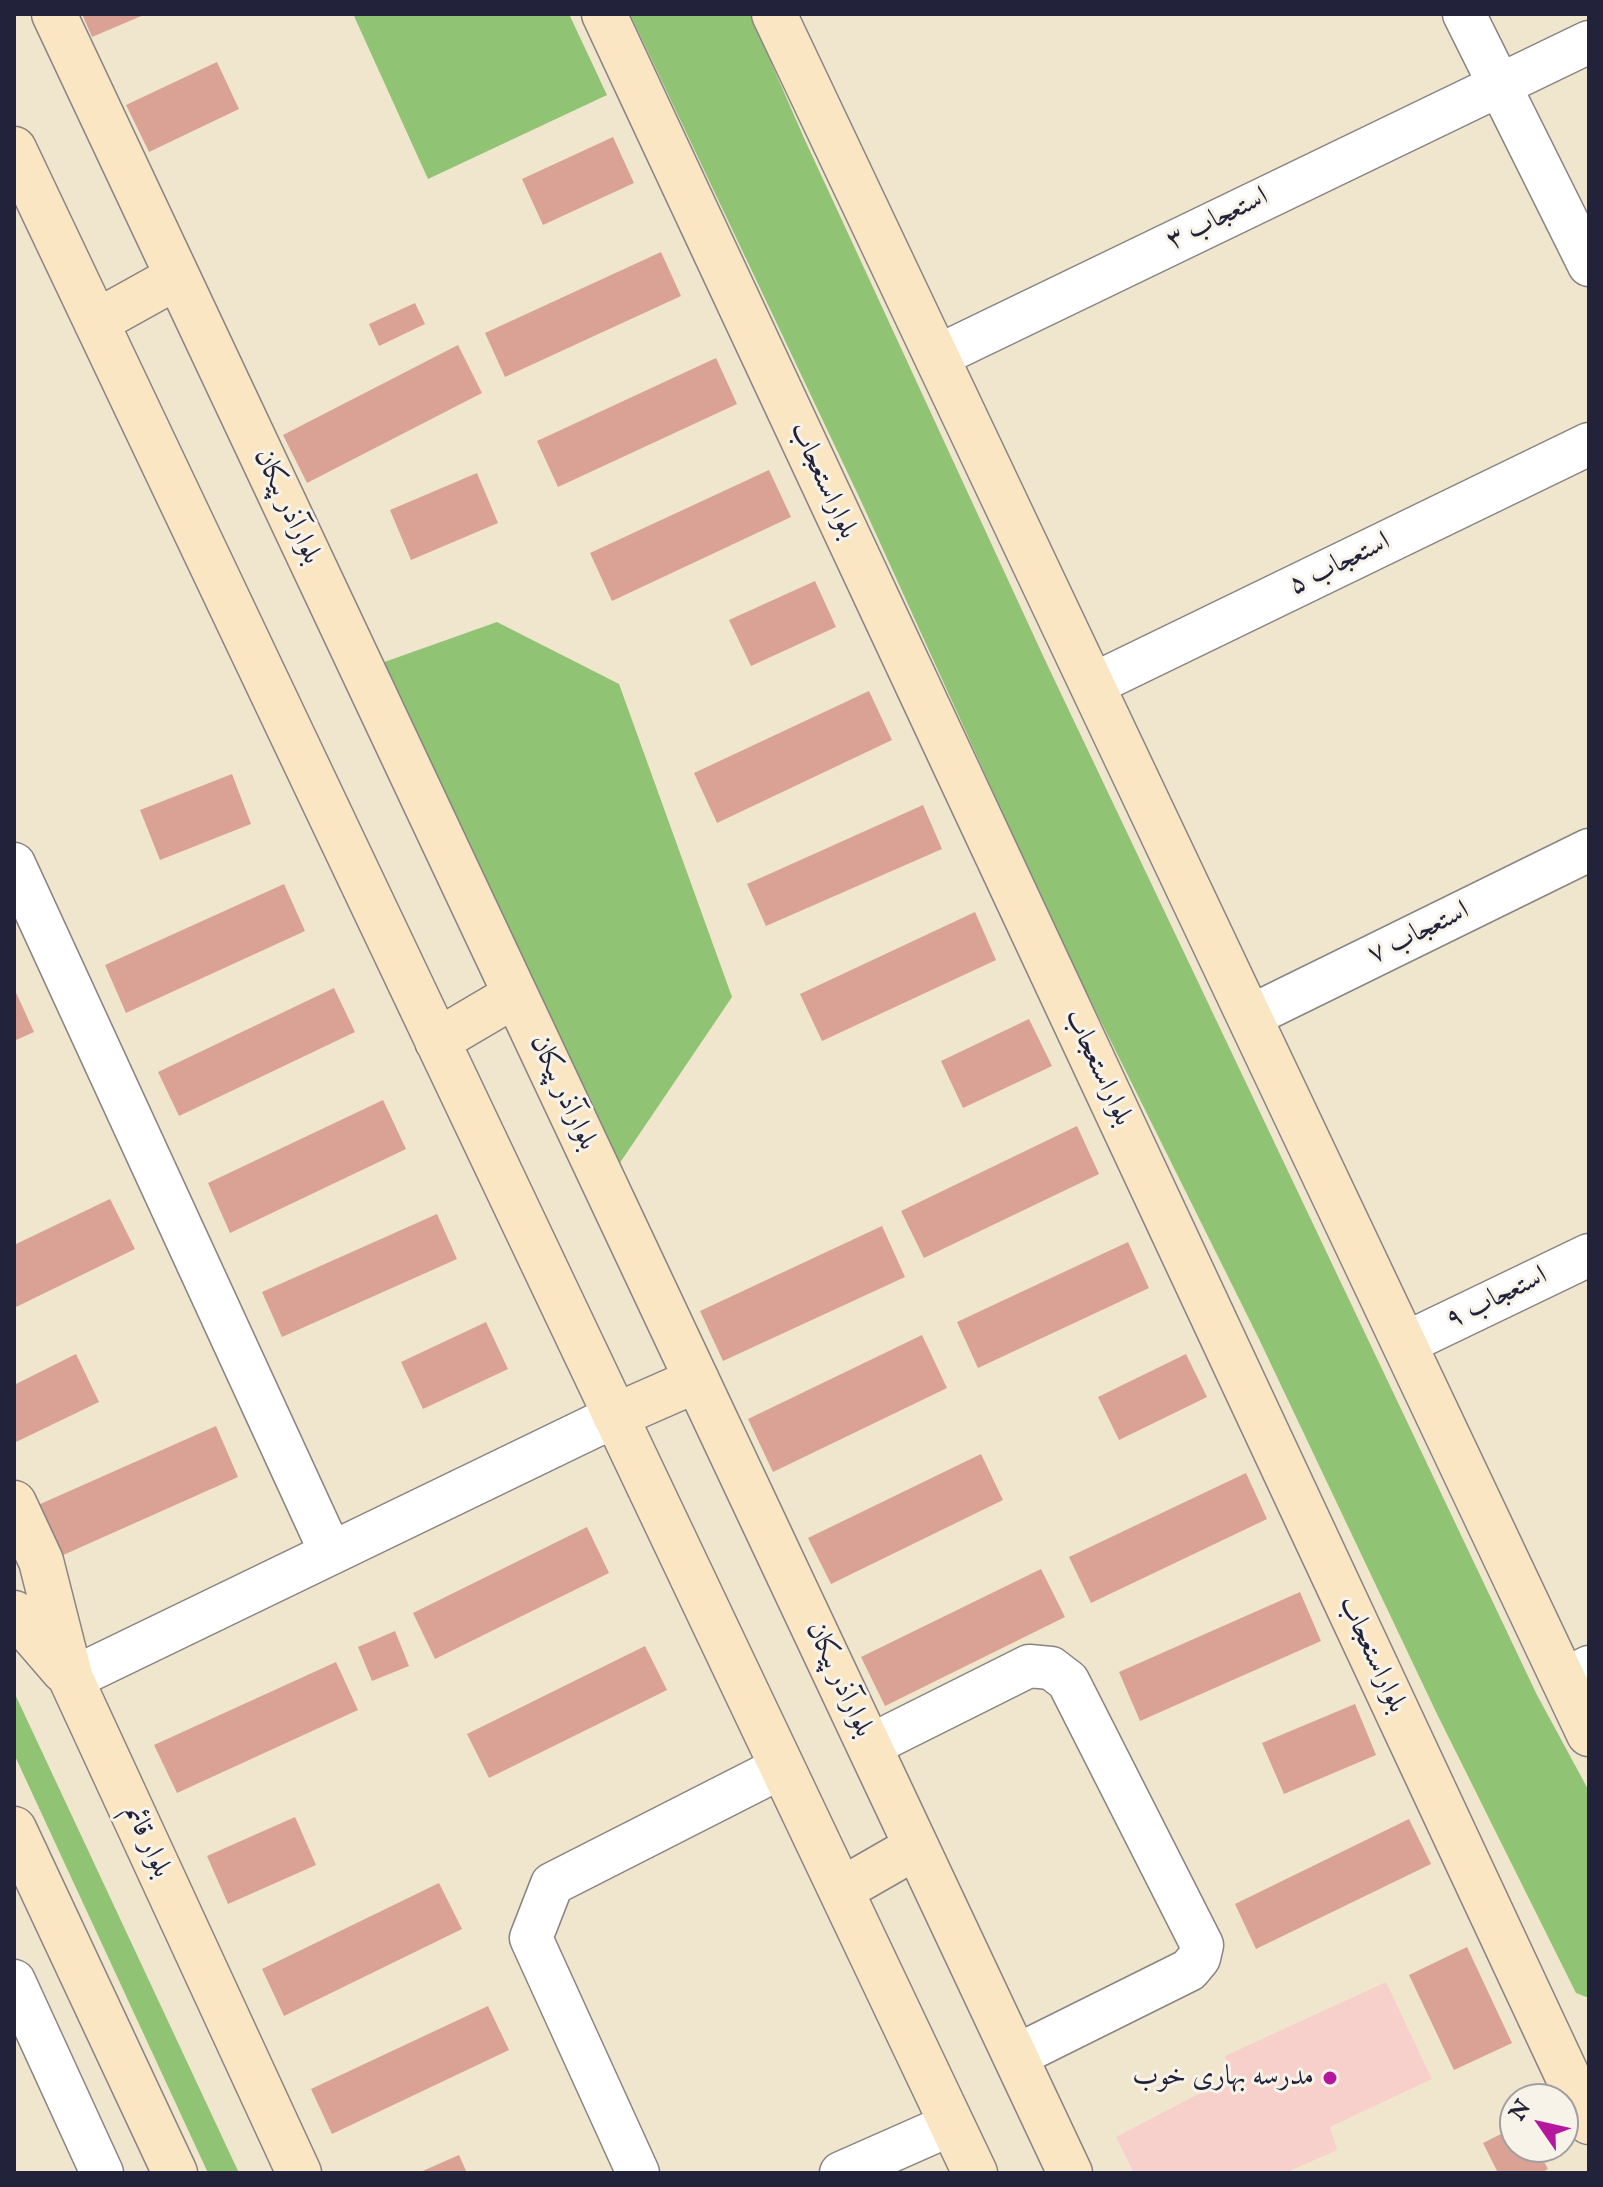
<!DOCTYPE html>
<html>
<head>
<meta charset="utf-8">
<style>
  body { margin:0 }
  #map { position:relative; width:1603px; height:2187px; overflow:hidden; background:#f0e6cd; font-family:"IM FELL English",serif }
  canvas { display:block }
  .frame { position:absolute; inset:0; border:16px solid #22223b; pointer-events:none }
  .north { position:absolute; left:1499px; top:2083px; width:80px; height:80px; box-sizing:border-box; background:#f7f3e8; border:2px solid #a29fa3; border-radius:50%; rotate:304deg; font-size:22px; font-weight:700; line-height:32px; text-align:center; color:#22223b }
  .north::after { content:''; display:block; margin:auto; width:28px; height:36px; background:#b5179e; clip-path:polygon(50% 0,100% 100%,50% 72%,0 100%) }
</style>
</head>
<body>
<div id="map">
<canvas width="1603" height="2187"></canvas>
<div class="frame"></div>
<div class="north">N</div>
</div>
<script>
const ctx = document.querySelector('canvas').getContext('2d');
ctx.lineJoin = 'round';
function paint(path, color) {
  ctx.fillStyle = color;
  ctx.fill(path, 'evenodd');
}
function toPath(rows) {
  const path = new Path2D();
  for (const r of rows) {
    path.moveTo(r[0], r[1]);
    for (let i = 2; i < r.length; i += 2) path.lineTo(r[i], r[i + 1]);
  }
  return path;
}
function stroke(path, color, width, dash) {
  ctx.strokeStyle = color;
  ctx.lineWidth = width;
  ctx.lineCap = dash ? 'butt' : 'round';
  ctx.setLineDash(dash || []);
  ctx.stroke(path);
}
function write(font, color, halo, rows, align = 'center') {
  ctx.font = font + ' "IM FELL English",Amiri,serif';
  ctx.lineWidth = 6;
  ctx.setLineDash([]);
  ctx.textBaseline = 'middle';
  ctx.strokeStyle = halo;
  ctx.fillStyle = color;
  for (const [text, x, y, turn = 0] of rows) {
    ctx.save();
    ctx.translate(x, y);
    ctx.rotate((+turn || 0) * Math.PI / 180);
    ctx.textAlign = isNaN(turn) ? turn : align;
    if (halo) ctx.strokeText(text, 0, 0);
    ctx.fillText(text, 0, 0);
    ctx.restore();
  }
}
const built = toPath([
  [1386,1982,1432,2079,1330,2127,1337,2150,1285,2173,1134,2173,1116,2137,1231,2077,1225,2056]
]);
const green = toPath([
  [359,14,569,14,607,95,428,179,354,16],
  [630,14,750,14,804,138,1045,660,1537,1695,1589,1791,1589,1998,1576,1993,1437,1714,1259,1339,1061,941,861,501],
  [497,622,619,684,732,997,607,1182,359,671],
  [14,1692,239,2173,208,2173,14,1754]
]);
const building = toPath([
  [82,14,146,14,92,37],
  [217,62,239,109,149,152,126,105],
  [613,137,634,183,543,225,522,179],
  [661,252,681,296,505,377,485,333],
  [415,303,425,324,379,346,369,324],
  [458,345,482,393,307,483,283,435],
  [716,358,737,404,558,487,537,441],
  [769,470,791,517,612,601,590,553],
  [477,473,498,523,411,560,390,510],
  [815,581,836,627,751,666,729,620],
  [869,691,892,740,717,823,694,773],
  [232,774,251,824,160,860,140,810],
  [923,805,942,849,766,926,747,884],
  [284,884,305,931,126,1013,105,965],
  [975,912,996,960,822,1041,800,994],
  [14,988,34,1032,14,1041],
  [334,988,355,1032,179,1116,158,1072],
  [1029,1019,1052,1066,963,1108,941,1061],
  [383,1100,406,1149,230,1233,208,1183],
  [1077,1126,1099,1174,924,1258,901,1211],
  [110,1199,135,1249,14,1308,14,1245],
  [437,1214,457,1259,282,1337,262,1292],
  [882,1226,905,1277,723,1361,700,1311],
  [1128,1242,1149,1288,978,1368,957,1322],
  [486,1322,508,1369,423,1409,401,1362],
  [922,1335,947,1388,773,1472,748,1419],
  [76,1354,99,1402,14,1443,14,1385],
  [1186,1354,1207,1397,1119,1440,1098,1397],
  [216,1426,238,1477,61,1556,38,1505],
  [981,1454,1003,1500,831,1584,808,1538],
  [1246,1473,1267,1519,1091,1603,1069,1557],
  [587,1527,609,1573,435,1659,413,1613],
  [1041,1569,1065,1617,885,1706,861,1657],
  [1300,1592,1321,1641,1140,1721,1119,1672],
  [395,1631,409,1666,372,1681,358,1647],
  [645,1646,667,1690,489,1778,467,1734],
  [336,1662,358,1710,177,1793,154,1745],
  [1355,1704,1376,1755,1284,1794,1262,1743],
  [295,1817,316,1865,228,1904,207,1856],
  [1409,1819,1431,1864,1256,1949,1235,1904],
  [439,1883,462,1929,284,2016,262,1969],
  [1467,1947,1512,2043,1454,2070,1409,1975],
  [488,2006,509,2050,332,2134,311,2089],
  [1515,2127,1515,2147,1536,2147,1548,2169,1541,2173,1498,2173,1483,2143],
  [459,2155,467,2173,418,2173]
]);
const street = toPath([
  [1464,14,1589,265],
  [936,357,1589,42],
  [1092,685,1589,444],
  [14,864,331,1553],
  [1249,1017,1589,850],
  [1404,1344,1589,1255],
  [71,1679,615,1416],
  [1563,1680,1589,1667],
  [869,1746,1029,1666,1051,1668,1068,1681,1202,1945,1199,1958,1189,1970,1016,2056],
  [14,1981,102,2173],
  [638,2173,531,1938,552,1884,782,1767],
  [841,2173,952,2124]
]);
const secondary = toPath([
  [54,14,1070,2173],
  [604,14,1589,2122],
  [774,14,1589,1734],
  [14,149,975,2173],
  [96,322,177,277],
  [437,1041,515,995],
  [615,1416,697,1380],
  [14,1503,41,1561,71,1679,299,2173],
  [14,1613,64,1671],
  [14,1829,175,2173],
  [841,1890,916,1847]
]);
const markers = [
  [1330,2078,8,"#b5179e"]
];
const streetNames = [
  ["استعجاب ۳",1218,220,-26],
  ["بلواراستعجاب",822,481,65],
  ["بلوارآذر پیکان",286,507,65],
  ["استعجاب ۵",1340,565,-26],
  ["استعجاب ۷",1419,934,-26],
  ["بلواراستعجاب",1097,1068,65],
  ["بلوارآذر پیکان",562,1093,65],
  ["استعجاب ۹",1497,1299,-26],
  ["بلواراستعجاب",1371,1655,65],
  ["بلوارآذر پیکان",838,1680,65],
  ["بلوار قائم",146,1842,65]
];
const poiNames = [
  ["مدرسه بهاری خوب",1314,2078]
];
paint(built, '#f7d0cc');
paint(green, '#91c374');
paint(building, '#daa295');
stroke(street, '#898484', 45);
stroke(secondary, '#898484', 47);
stroke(street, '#fff', 42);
stroke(secondary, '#fbe6c4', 44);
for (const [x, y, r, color] of markers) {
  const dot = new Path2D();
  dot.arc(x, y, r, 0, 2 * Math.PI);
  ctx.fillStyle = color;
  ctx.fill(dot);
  stroke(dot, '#f7f3e8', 3);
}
write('28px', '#22223b', '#f7f3e8', streetNames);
write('28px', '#22223b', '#f7f3e8', poiNames, 'right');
</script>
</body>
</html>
